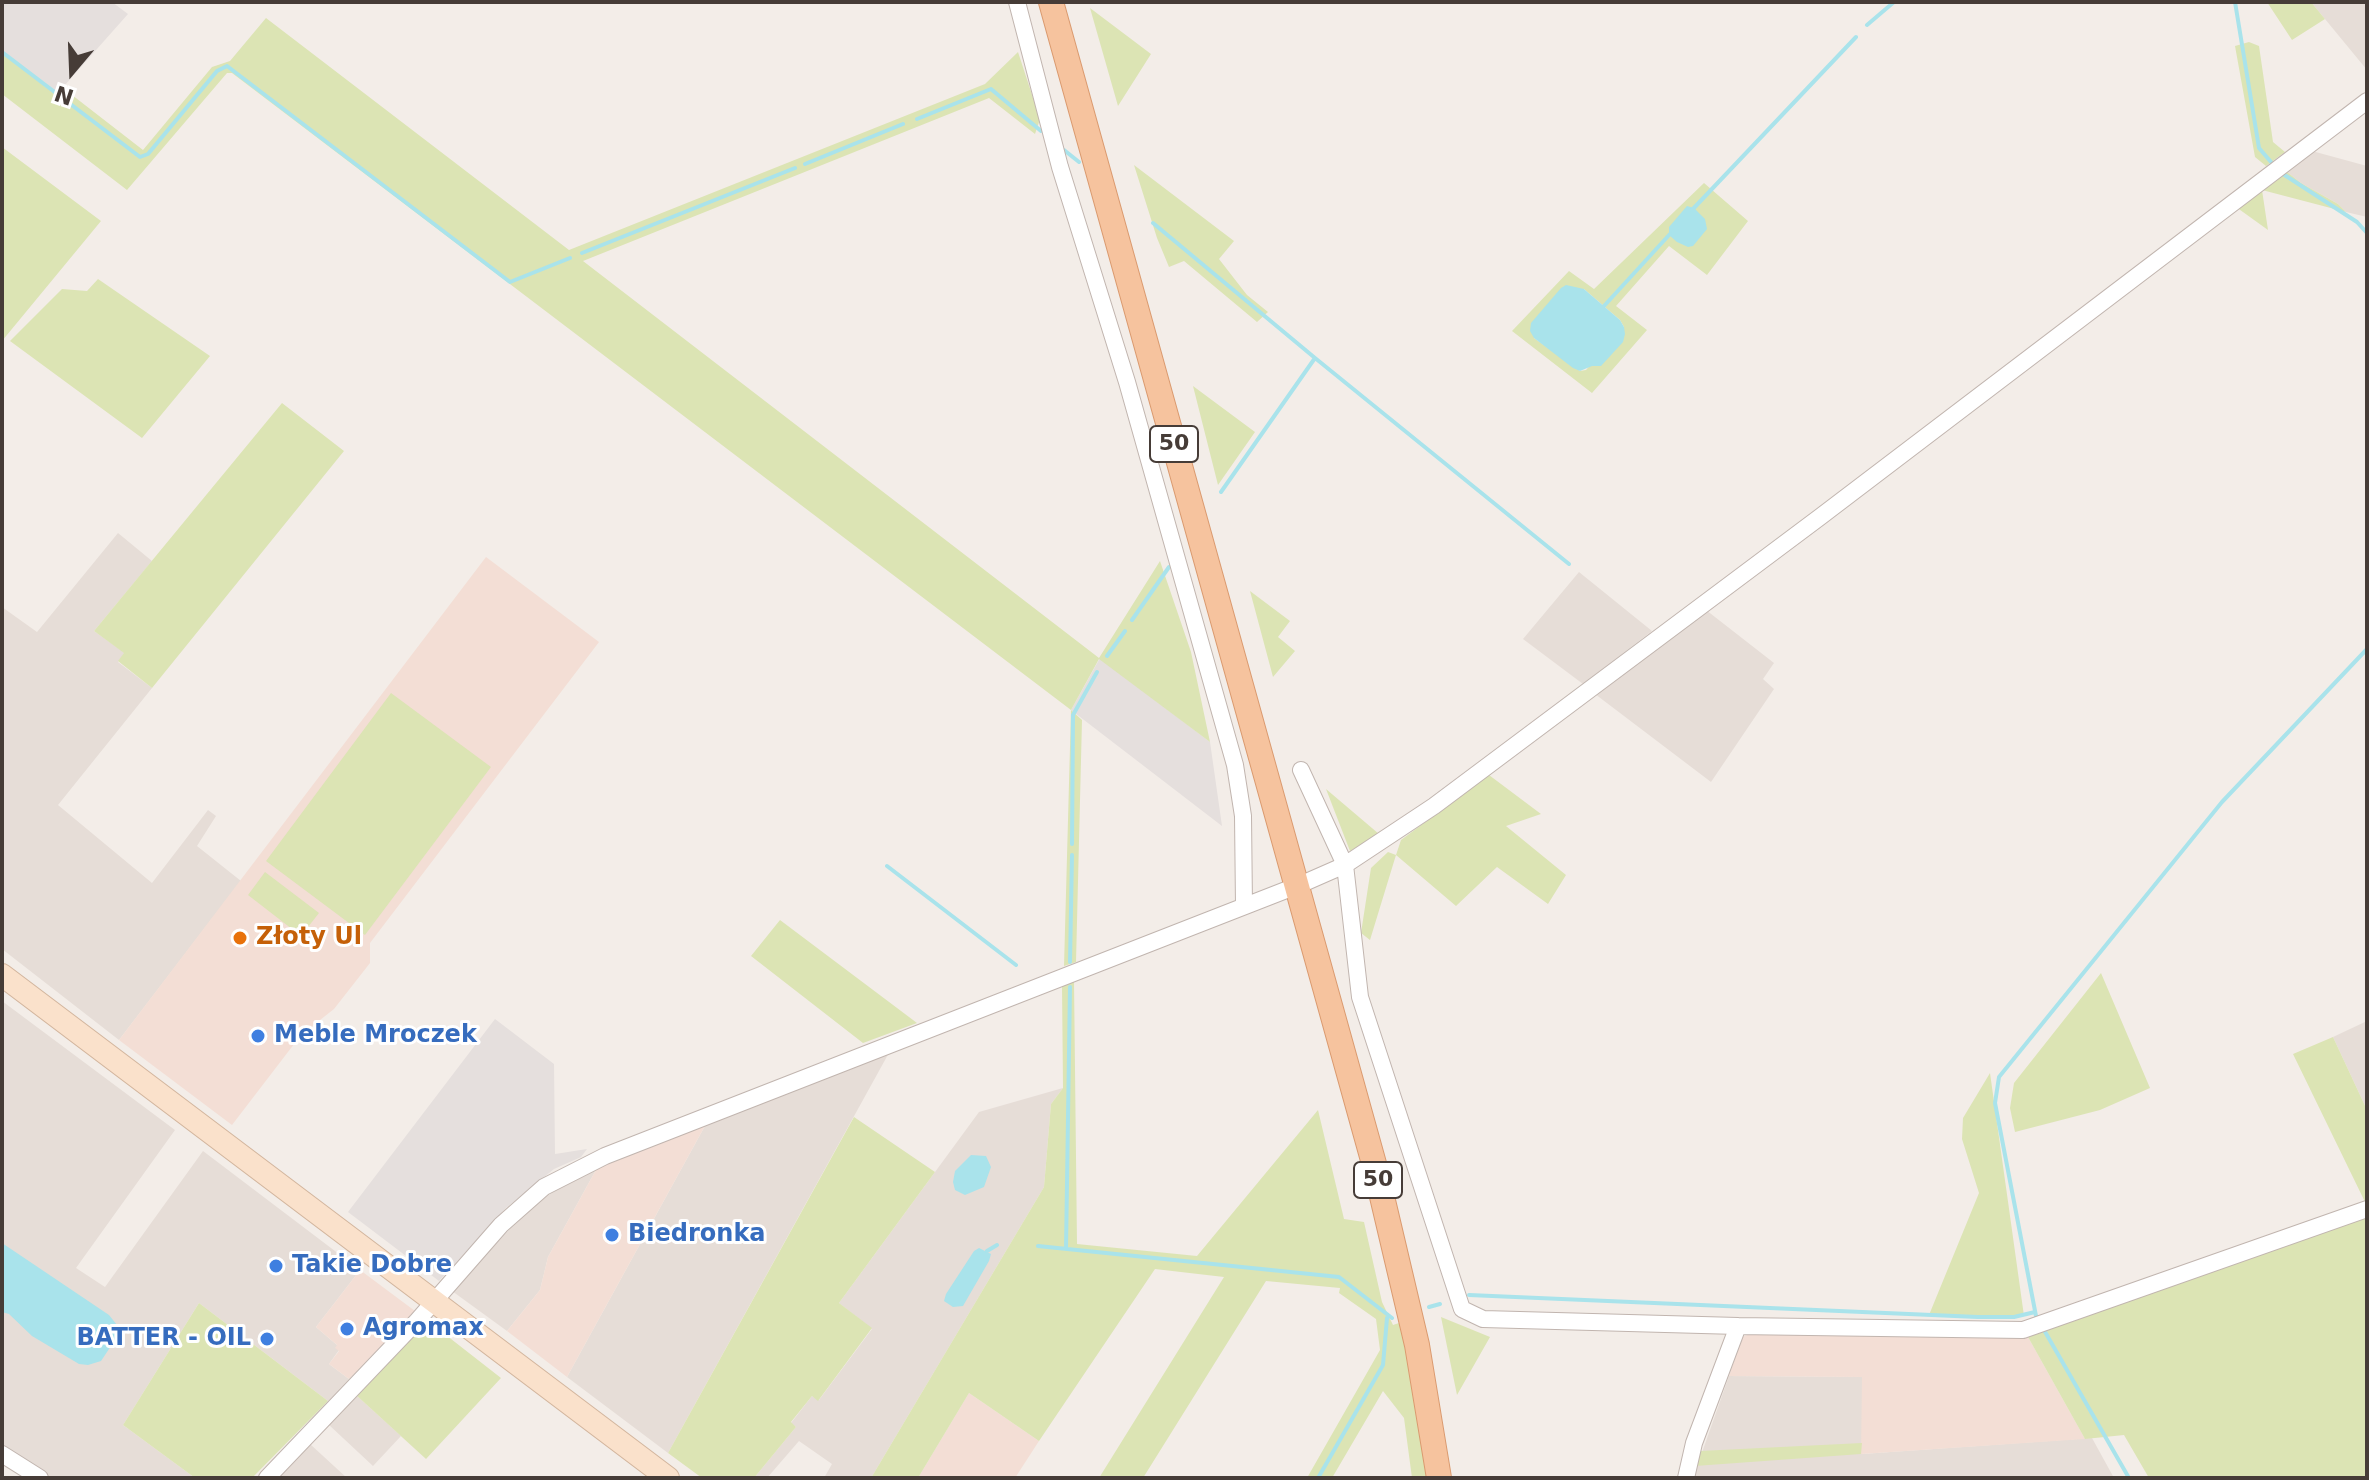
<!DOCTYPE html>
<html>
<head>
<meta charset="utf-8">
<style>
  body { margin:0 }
  #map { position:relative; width:2369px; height:1480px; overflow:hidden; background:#f3ede8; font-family:"DejaVu Sans",sans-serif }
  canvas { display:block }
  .frame { position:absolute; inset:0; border:4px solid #463c37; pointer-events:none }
  .north { position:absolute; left:32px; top:32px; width:80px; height:80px; -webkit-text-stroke:6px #fff; paint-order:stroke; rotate:199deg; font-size:22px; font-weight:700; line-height:32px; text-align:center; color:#463c37 }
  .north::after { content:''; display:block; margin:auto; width:28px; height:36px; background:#463c37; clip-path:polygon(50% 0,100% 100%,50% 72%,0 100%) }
</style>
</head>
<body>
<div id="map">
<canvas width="2369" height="1480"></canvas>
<div class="frame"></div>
<div class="north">N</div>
</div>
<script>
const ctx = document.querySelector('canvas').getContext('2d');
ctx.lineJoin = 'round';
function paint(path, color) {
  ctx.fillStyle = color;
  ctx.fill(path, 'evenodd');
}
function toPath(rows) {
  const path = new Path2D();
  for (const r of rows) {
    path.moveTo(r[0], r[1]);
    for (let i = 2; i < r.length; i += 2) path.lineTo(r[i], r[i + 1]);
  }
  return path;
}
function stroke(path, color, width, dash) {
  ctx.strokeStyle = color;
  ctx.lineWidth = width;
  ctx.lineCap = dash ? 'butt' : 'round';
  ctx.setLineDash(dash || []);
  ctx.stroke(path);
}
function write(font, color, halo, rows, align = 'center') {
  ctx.font = font + ' "DejaVu Sans",sans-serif';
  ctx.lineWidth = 6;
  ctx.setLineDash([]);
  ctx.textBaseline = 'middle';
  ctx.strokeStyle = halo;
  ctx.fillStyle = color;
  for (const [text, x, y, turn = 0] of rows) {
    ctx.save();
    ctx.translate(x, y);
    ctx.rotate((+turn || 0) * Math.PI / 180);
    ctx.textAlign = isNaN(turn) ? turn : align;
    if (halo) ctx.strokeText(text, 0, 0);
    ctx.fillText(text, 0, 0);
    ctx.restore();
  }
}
const residential = toPath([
  [2311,2,2367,2,2367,70],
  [2312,151,2367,166,2367,217,2346,212,2338,204,2301,183,2286,171],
  [118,533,152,561,94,631,125,653,118,662,152,688,58,805,152,883,208,810,216,816,197,846,241,881,119,1040,2,949,2,607,37,632],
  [1579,572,1652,631,1583,684,1523,639],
  [1706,610,1774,663,1763,679,1774,689,1711,782,1595,694],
  [2,1001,175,1130,76,1268,105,1287,203,1151,360,1270,316,1327,337,1345,339,1350,329,1364,349,1379,328,1401,199,1303,123,1425,195,1478,52,1478,2,1446],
  [2367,1021,2367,1110,2333,1037],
  [890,1051,668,1453,567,1377,706,1124],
  [1063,1088,1051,1104,1044,1187,871,1478,824,1478,832,1464,799,1441,767,1478,754,1478,796,1427,791,1423,812,1396,819,1400,872,1329,839,1303,979,1112],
  [597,1168,548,1257,540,1290,507,1331,452,1291,510,1229,543,1199,566,1183],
  [1729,1376,1862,1377,1862,1454,2092,1438,2114,1478,1693,1478],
  [356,1395,401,1436,373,1466,328,1424],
  [310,1444,347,1478,277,1478]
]);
const commercial = toPath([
  [486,557,599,642,370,943,370,963,334,1009,301,1035,232,1125,119,1040],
  [706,1124,567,1377,507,1331,540,1290,548,1257,597,1168],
  [360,1270,415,1311,349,1379,329,1364,339,1351,335,1348,337,1345,316,1327],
  [1753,1333,2028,1337,2085,1439,1861,1454,1862,1377,1729,1376,1742,1337],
  [969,1393,1039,1441,1015,1478,918,1478]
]);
const industrial = toPath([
  [2,2,112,2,128,14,57,94,2,52],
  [1100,658,1210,742,1222,826,1071,710],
  [495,1019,554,1064,555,1154,587,1149,581,1157,554,1169,506,1208,439,1281,348,1212]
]);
const green = toPath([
  [2267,2,2311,2,2325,19,2292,40],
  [1090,8,1151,54,1118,106],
  [266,18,569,250,985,84,1018,52,1040,119,1035,134,989,98,583,261,1099,658,1160,561,1191,652,1210,742,1099,659,1071,710,1082,720,1076,962,1064,966,1071,710,232,73,227,73,127,190,2,94,2,52,57,93,63,88,143,150,212,67,230,61],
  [2249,42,2259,46,2273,142,2285,152,2266,166,2255,157,2235,46],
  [2,147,101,221,2,341],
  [1134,165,1234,241,1219,259,1247,295,1268,312,1257,322,1184,261,1169,267,1157,238],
  [2286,171,2301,183,2338,204,2346,212,2262,190,2268,230,2236,207],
  [1704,183,1748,221,1707,275,1669,246,1616,306,1647,330,1592,393,1512,331,1569,271,1594,289],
  [1584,289,1620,320,1624,327,1586,370,1580,371,1534,338],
  [98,279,210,356,142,438,10,341,62,289,87,291],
  [1193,386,1255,432,1218,485],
  [282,403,344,451,152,688,118,661,124,653,94,631],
  [1250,591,1290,621,1278,637,1295,651,1273,677],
  [391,693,491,767,365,935,266,861],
  [1489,775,1541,814,1506,826,1566,875,1548,904,1497,867,1456,906,1396,855,1370,940,1361,933,1371,868,1388,852,1396,855,1401,840],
  [1326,789,1379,834,1350,851],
  [265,872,319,913,301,936,248,895],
  [780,920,917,1023,863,1043,751,956],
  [2101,973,2150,1088,2100,1110,2015,1132,2010,1108,2014,1083],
  [1074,981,1077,1244,1197,1256,1318,1110,1344,1219,1364,1222,1382,1302,1393,1325,1402,1322,1427,1478,1412,1478,1404,1418,1383,1391,1332,1478,1307,1478,1380,1350,1376,1319,1339,1293,1340,1288,1266,1281,1143,1478,1099,1478,1224,1277,1155,1269,1039,1441,969,1393,918,1478,871,1478,1044,1187,1051,1104,1063,1088,1062,986],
  [2333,1037,2367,1110,2366,1204,2293,1054],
  [1990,1073,2024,1316,1929,1315,1979,1193,1962,1139,1963,1118],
  [854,1117,935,1172,839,1303,872,1328,818,1401,812,1396,791,1422,796,1427,754,1478,702,1478,668,1453],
  [2367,1217,2367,1478,2149,1478,2124,1435,2085,1439,2028,1337],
  [199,1303,328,1401,252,1478,195,1478,123,1425],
  [1441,1317,1490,1337,1457,1395],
  [428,1321,501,1378,426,1459,356,1395],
  [1862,1443,1861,1454,1695,1466,1700,1451]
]);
const water = toPath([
  [1687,206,1694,208,1705,219,1707,229,1693,246,1688,247,1677,242,1669,235,1669,227],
  [1566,285,1584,289,1620,320,1624,327,1625,334,1623,342,1601,366,1592,366,1580,371,1573,368,1534,338,1530,331,1531,323,1561,288],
  [971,1155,986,1156,991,1167,984,1187,965,1195,955,1190,953,1182,955,1171],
  [2,1243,109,1315,117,1325,117,1337,101,1361,88,1365,79,1364,32,1336,9,1314,2,1312],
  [979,1248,991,1254,989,1261,963,1306,953,1307,944,1301,946,1294,974,1251]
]);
const stream = toPath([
  [2235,2,2259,148,2271,162],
  [1867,25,1894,2],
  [2,52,140,157,148,154,217,71,227,66,510,282,570,258],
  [917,119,991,89,1041,131],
  [1064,150,1079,162],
  [805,164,903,124],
  [2283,174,2357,222,2367,233],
  [1692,210,1856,37],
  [1153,223,1315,358,1221,492],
  [582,253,795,168],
  [1604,306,1670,234],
  [1315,358,1569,564],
  [1132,620,1169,567],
  [1107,656,1125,631],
  [1072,844,1073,715,1097,672],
  [887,866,1016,965],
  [1070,962,1072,855],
  [1038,1246,1339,1277,1392,1318],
  [1066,1249,1070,987],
  [987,1251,997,1245],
  [1469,1295,1978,1317,2014,1317,2035,1312],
  [1429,1307,1440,1304],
  [2036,1316,1995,1103,1999,1077,2222,802,2367,649],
  [2044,1330,2129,1478],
  [1318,1478,1383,1365,1387,1318]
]);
const street = toPath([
  [1017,2,1060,167,1127,382,1235,765,1243,816,1244,906],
  [1301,770,1345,865,1360,997,1462,1309,1483,1319,1738,1326,1694,1443,1686,1478],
  [1738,1326,2023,1330,2367,1209],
  [2,1454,40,1478],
  [267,1478,417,1321,501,1225,544,1187,605,1156,1304,883,1345,865,1434,806,1820,517,2367,101]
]);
const secondary = toPath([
  [2,975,668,1478]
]);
const primary = toPath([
  [1051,2,1376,1171,1417,1345,1439,1478]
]);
const markers = [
  [240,938,8,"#e8710a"],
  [258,1036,8,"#3f7fe0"],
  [612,1235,8,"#3f7fe0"],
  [276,1266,8,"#3f7fe0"],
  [347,1329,8,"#3f7fe0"],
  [267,1339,8,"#3f7fe0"]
];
const shields = [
  [1174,444,48],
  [1378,1180,48]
];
const shieldNames = [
  ["50",1174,444],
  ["50",1378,1180]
];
const foodNames = [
  ["Złoty Ul",256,938]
];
const shopNames = [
  ["Meble Mroczek",274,1036],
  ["Biedronka",628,1235],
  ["Takie Dobre",292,1266],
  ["Agromax",363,1329],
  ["BATTER - OIL",251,1339,"right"]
];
paint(residential, '#e6ddd7');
paint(commercial, '#f3ded5');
paint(industrial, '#e5dfdd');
paint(green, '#dce4b4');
paint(water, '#a9e3eb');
stroke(stream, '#a9e3eb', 4);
stroke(street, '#c1b5af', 18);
stroke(secondary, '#d2b59d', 24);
stroke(primary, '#da9a6f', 26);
stroke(street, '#fff', 16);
stroke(secondary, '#fae1cb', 22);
stroke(primary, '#f6c39e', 24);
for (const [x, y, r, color] of markers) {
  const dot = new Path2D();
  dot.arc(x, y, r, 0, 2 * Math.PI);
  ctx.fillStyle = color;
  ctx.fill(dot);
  stroke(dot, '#fff', 3);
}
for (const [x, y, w] of shields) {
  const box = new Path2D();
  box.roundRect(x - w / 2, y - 18, w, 36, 6);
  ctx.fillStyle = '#fff';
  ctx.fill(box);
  stroke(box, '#463c37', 2);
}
write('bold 22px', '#463c37', null, shieldNames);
write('bold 24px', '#c56008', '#fff', foodNames, 'left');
write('bold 24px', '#366cbe', '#fff', shopNames, 'left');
</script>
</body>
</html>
